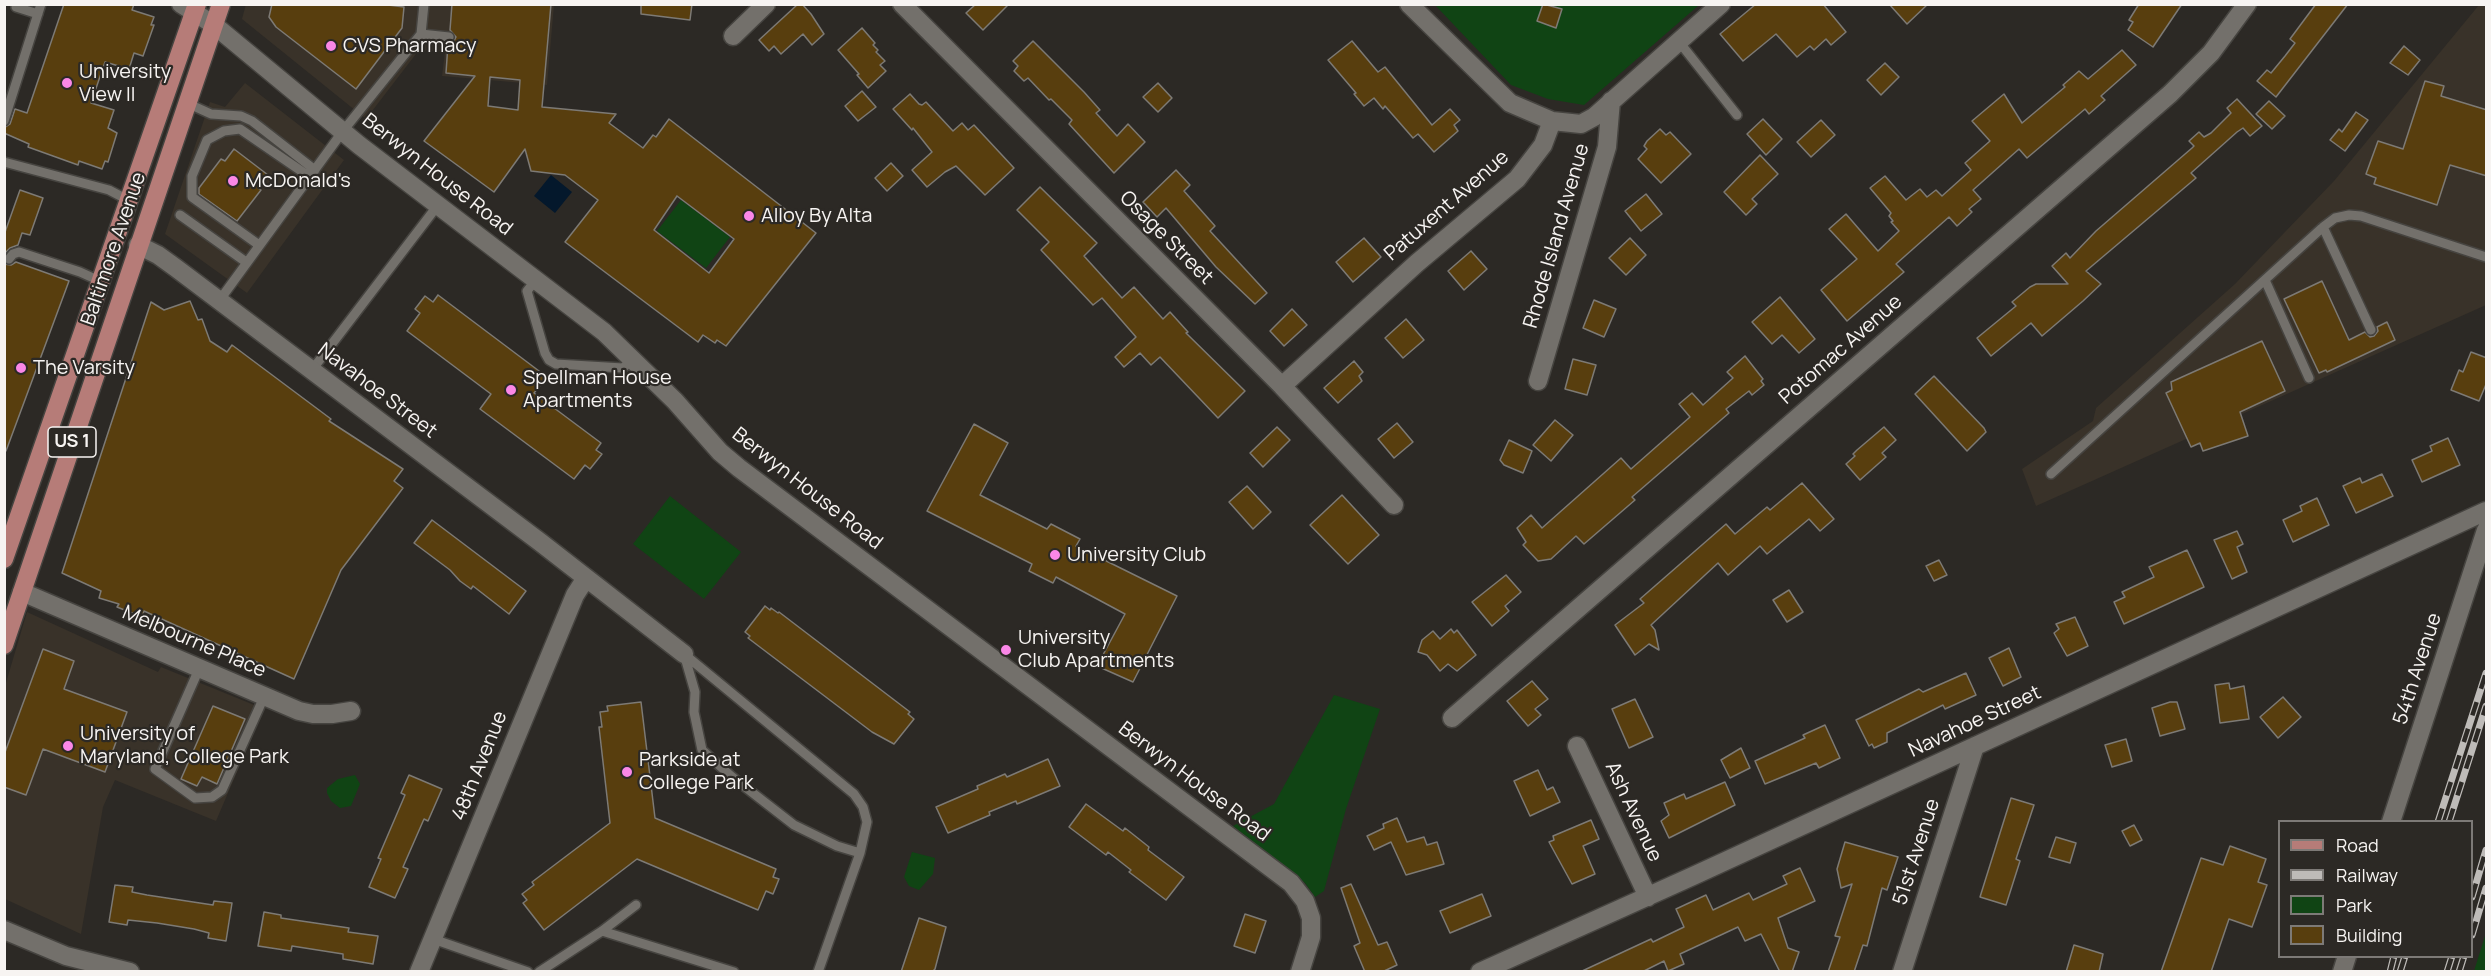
<!DOCTYPE html>
<html>
<head>
<meta charset="utf-8">
<style>
  body { margin:0 }
  #map { position:relative; width:2491px; height:976px; overflow:hidden; background:#2c2925; font-family:Manrope,sans-serif }
  canvas { display:block }
  .frame { position:absolute; inset:0; border:6px solid #f7f4f2; pointer-events:none }
  .legend { position:absolute; left:2278px; top:820px; width:195px; height:138px; box-sizing:border-box; background:#2c2925; border:2px solid #7d7a77; margin:0; padding:8px 10px; list-style:none; font-size:18px; color:#f7f4f2 }
  .legend li { display:flex; align-items:center; gap:12px; height:30px }
  .legend b { width:30px; border:2px solid #7d7a77 }
</style>
</head>
<body>
<div id="map">
<canvas width="2491" height="976"></canvas>
<div class="frame"></div>
<ul class="legend">
<li><b style="height:8px;background:#b67c78"></b>Road</li>
<li><b style="height:8px;background:#bebbb8"></b>Railway</li>
<li><b style="height:16px;background:#104414"></b>Park</li>
<li><b style="height:16px;background:#583e0e"></b>Building</li>
</ul>
</div>
<script>
const ctx = document.querySelector('canvas').getContext('2d');
ctx.lineJoin = 'round';
function paint(path, color) {
  ctx.fillStyle = color;
  ctx.fill(path, 'evenodd');
}
function toPath(rows) {
  const path = new Path2D();
  for (const r of rows) {
    path.moveTo(r[0], r[1]);
    for (let i = 2; i < r.length; i += 2) path.lineTo(r[i], r[i + 1]);
  }
  return path;
}
function stroke(path, color, width, dash) {
  ctx.strokeStyle = color;
  ctx.lineWidth = width;
  ctx.lineCap = dash ? 'butt' : 'round';
  ctx.setLineDash(dash || []);
  ctx.stroke(path);
}
function write(font, color, halo, rows, align = 'center') {
  ctx.font = font + ' Manrope,sans-serif';
  ctx.lineWidth = 4.5;
  ctx.setLineDash([]);
  ctx.textBaseline = 'middle';
  ctx.strokeStyle = halo;
  ctx.fillStyle = color;
  for (const [text, x, y, turn = 0] of rows) {
    ctx.save();
    ctx.translate(x, y);
    ctx.rotate((+turn || 0) * Math.PI / 180);
    ctx.textAlign = isNaN(turn) ? turn : align;
    if (halo) ctx.strokeText(text, 0, 0);
    ctx.fillText(text, 0, 0);
    ctx.restore();
  }
}
const built = toPath([
  [246,4,554,5,547,85,442,76,445,52,419,50,366,119,242,19],
  [2479,5,2486,5,2486,305,2036,506,2022,469,2093,421,2096,408,2235,284,2334,181],
  [245,83,344,160,247,293,165,234,210,102,225,107],
  [27,612,158,672,161,667,264,709,216,821,115,780,103,807,81,934,5,899,5,686]
]);
const green = toPath([
  [1435,5,1699,5,1584,105,1548,99,1511,85],
  [681,200,730,237,706,268,657,231],
  [670,496,741,552,704,599,633,544],
  [1334,695,1380,709,1346,809,1324,891,1315,897,1305,883,1233,826,1274,804],
  [355,775,360,784,351,806,340,808,331,801,327,793,327,788,338,779],
  [912,852,935,858,933,874,919,890,909,886,904,877],
  [2486,933,2486,971,2474,971]
]);
const water = toPath([
  [551,175,572,192,555,213,534,196]
]);
const building = toPath([
  [64,4,134,4,132,10,154,17,151,25,154,25,143,56,134,53,129,69,105,62,91,103,114,110,108,128,117,133,108,162,105,161,102,169,79,161,78,165,28,147,29,144,4,133,4,128,10,124,15,109,27,113,64,4],
  [272,4,380,4,404,7,402,28,356,89,276,27,269,17,272,4],
  [452,4,551,4,542,107,616,114,609,123,643,148,653,135,656,137,669,119,816,233,726,346,717,340,715,343,703,335,698,342,565,242,598,200,565,175,531,171,525,149,494,192,424,141,475,76,446,73,448,44,454,41,456,37,450,30,452,4],
  [490,77,520,80,518,110,488,106,490,77],
  [677,196,734,239,709,273,654,230,677,196],
  [641,4,692,4,690,20,641,14,641,4],
  [798,4,802,4,811,14,824,34,812,45,803,34,781,54,774,46,769,51,759,40,798,4],
  [976,4,1009,4,983,30,966,13,976,4],
  [1543,4,1562,9,1556,28,1537,21,1543,4],
  [1756,4,1823,4,1846,32,1831,45,1826,39,1814,50,1810,46,1797,57,1776,34,1743,61,1720,34,1756,4],
  [1889,4,1928,4,1907,24,1889,4],
  [2139,4,2182,4,2153,47,2128,30,2133,22,2129,20,2139,4],
  [2316,4,2348,4,2276,97,2257,81,2267,70,2271,73,2285,56,2295,43,2290,39,2316,4],
  [862,28,875,43,873,45,878,50,876,52,885,61,880,65,886,71,868,88,857,75,859,74,838,50,862,28],
  [1033,41,1084,92,1100,110,1096,113,1117,136,1128,124,1145,142,1114,173,1069,124,1072,120,1051,99,1049,100,1028,78,1024,81,1014,71,1018,66,1013,61,1033,41],
  [1352,41,1378,72,1385,67,1432,125,1450,109,1460,120,1454,125,1458,131,1434,152,1418,134,1413,138,1385,106,1383,109,1374,98,1364,106,1354,94,1356,93,1328,60,1352,41],
  [2404,46,2420,60,2408,75,2390,63,2404,46],
  [2122,50,2136,65,2101,96,2105,100,2089,114,2085,109,2027,158,2019,149,1973,190,1981,199,1969,209,1972,212,1957,226,1949,217,1896,264,1904,272,1847,321,1821,290,1857,259,1829,229,1846,214,1878,251,1899,231,1891,222,1893,221,1889,216,1891,213,1870,188,1885,176,1906,200,1920,189,1927,197,1936,190,1942,196,1971,170,1965,163,1990,141,1972,121,2004,94,2022,123,2065,87,2063,85,2079,71,2088,79,2122,50],
  [1885,63,1899,77,1881,95,1867,80,1885,63],
  [2425,81,2444,86,2441,96,2487,110,2487,176,2450,165,2437,205,2374,184,2376,178,2366,174,2378,141,2403,149,2425,81],
  [1158,83,1172,98,1158,112,1143,97,1158,83],
  [862,91,876,107,858,121,845,106,862,91],
  [910,94,919,104,922,105,926,102,953,131,962,123,968,130,974,125,1014,168,985,195,956,166,945,172,927,187,912,170,932,152,913,128,912,130,893,109,910,94],
  [2237,99,2262,126,2250,136,2243,128,2237,132,2191,173,2196,178,2086,271,2101,284,2083,301,2042,336,2031,323,1991,356,1977,338,2016,306,2012,302,2030,287,2036,284,2068,284,2052,266,2066,253,2070,258,2096,231,2192,148,2194,146,2189,141,2199,132,2204,137,2211,133,2231,113,2227,108,2237,99],
  [2269,101,2285,116,2272,129,2256,114,2269,101],
  [2356,112,2368,120,2345,151,2330,140,2339,129,2342,132,2356,112],
  [1763,119,1782,139,1766,155,1747,134,1763,119],
  [1821,120,1835,135,1811,157,1797,142,1821,120],
  [1660,129,1666,135,1670,132,1691,154,1661,183,1638,159,1647,149,1644,146,1647,141,1660,129],
  [234,149,268,175,258,188,261,190,237,221,199,194,199,188,221,159,225,161,234,149],
  [1760,155,1778,174,1752,199,1757,204,1746,215,1724,192,1760,155],
  [891,163,903,176,887,191,875,178,891,163],
  [1176,170,1190,185,1184,191,1215,226,1210,231,1267,293,1255,304,1216,267,1166,208,1157,217,1143,202,1176,170],
  [1040,187,1097,243,1084,256,1122,298,1134,287,1163,319,1170,312,1188,332,1186,333,1245,391,1218,418,1160,357,1151,365,1140,353,1124,367,1115,357,1136,337,1102,298,1093,305,1041,250,1049,242,1017,210,1040,187],
  [20,190,43,198,30,235,22,233,18,245,10,248,4,254,4,235,20,190],
  [1646,194,1662,214,1641,231,1625,211,1646,194],
  [1364,238,1381,257,1353,282,1336,262,1364,238],
  [1630,238,1646,255,1626,275,1609,258,1630,238],
  [1471,251,1487,269,1464,290,1448,271,1471,251],
  [16,262,69,281,6,451,4,451,4,264,11,265,16,262],
  [2322,281,2349,340,2365,332,2370,337,2374,336,2378,331,2377,327,2387,322,2395,340,2327,372,2326,370,2319,373,2284,299,2322,281],
  [438,295,547,377,534,393,601,443,596,450,602,454,590,469,585,465,574,479,480,409,491,394,407,331,420,313,415,309,425,296,433,302,438,295],
  [1780,297,1815,339,1799,353,1782,335,1772,344,1752,322,1780,297],
  [1594,300,1616,309,1604,337,1583,328,1594,300],
  [190,301,198,320,202,319,210,341,227,352,232,345,331,419,329,421,403,469,394,481,403,488,341,570,294,679,144,611,142,617,117,607,119,604,99,598,101,591,62,573,151,302,164,310,190,301],
  [1292,309,1307,325,1284,346,1270,331,1292,309],
  [1406,319,1424,340,1403,358,1385,338,1406,319],
  [2262,341,2285,391,2240,412,2248,436,2203,451,2200,443,2191,447,2166,393,2172,390,2171,382,2262,341],
  [2471,352,2487,358,2487,382,2479,401,2451,390,2459,370,2463,372,2471,352],
  [1745,356,1763,379,1761,381,1764,385,1752,395,1749,391,1726,409,1729,413,1632,497,1635,500,1584,544,1576,536,1551,559,1538,561,1523,545,1526,542,1517,528,1531,515,1542,528,1621,458,1631,469,1690,417,1679,404,1692,393,1703,405,1733,378,1727,372,1745,356],
  [1573,359,1596,365,1587,395,1565,389,1573,359],
  [1354,361,1363,372,1359,376,1362,381,1338,403,1324,388,1354,361],
  [1934,376,1984,428,1986,432,1967,451,1915,394,1934,376],
  [1555,420,1573,435,1551,461,1533,445,1555,420],
  [1397,423,1413,442,1394,458,1378,439,1397,423],
  [974,424,1008,443,980,495,1047,529,1051,524,1080,539,1076,546,1177,596,1133,682,1097,666,1125,614,1056,577,1053,583,1029,571,1032,564,927,511,974,424],
  [1277,427,1290,440,1263,467,1250,453,1277,427],
  [1884,427,1896,440,1882,453,1886,457,1860,480,1846,464,1855,456,1853,454,1857,450,1884,427],
  [2448,438,2460,465,2422,482,2412,460,2432,451,2430,446,2448,438],
  [1509,440,1532,451,1523,473,1504,465,1500,460,1509,440],
  [2382,474,2393,496,2356,513,2343,486,2360,478,2362,483,2382,474],
  [1802,483,1834,519,1820,531,1809,519,1767,554,1760,546,1728,575,1718,563,1651,625,1655,630,1659,650,1649,644,1635,655,1615,625,1644,603,1640,599,1726,524,1735,534,1767,507,1770,510,1802,483],
  [1247,486,1271,512,1253,529,1229,502,1247,486],
  [1342,495,1379,535,1348,564,1310,525,1342,495],
  [2317,498,2329,525,2293,542,2283,520,2302,511,2300,506,2317,498],
  [432,520,526,591,509,614,473,586,471,589,460,581,450,570,414,543,432,520],
  [2237,531,2243,544,2237,547,2247,572,2232,579,2214,540,2237,531],
  [2187,550,2204,587,2124,624,2114,602,2125,597,2122,592,2154,577,2149,567,2187,550],
  [1939,560,1947,575,1934,581,1926,566,1939,560],
  [1506,575,1521,592,1505,606,1509,611,1492,626,1472,602,1506,575],
  [1789,590,1803,612,1787,622,1773,600,1789,590],
  [765,606,770,610,771,608,778,613,779,612,910,712,908,714,914,719,894,744,872,732,748,638,750,636,745,632,765,606],
  [2075,617,2088,646,2067,656,2054,633,2059,629,2056,624,2075,617],
  [1451,629,1454,633,1457,630,1476,655,1457,671,1448,664,1440,671,1427,655,1418,652,1422,640,1433,631,1440,639,1451,629],
  [2009,648,2021,677,2003,686,1989,658,2009,648],
  [43,649,74,661,64,689,127,712,105,772,43,749,26,795,4,787,4,755,43,649],
  [1966,673,1976,695,1945,709,1943,705,1887,733,1887,742,1874,748,1872,744,1869,746,1856,720,1919,689,1923,692,1966,673],
  [1532,681,1548,699,1535,709,1541,715,1528,726,1507,701,1532,681],
  [2229,683,2230,689,2244,686,2249,719,2220,723,2215,685,2229,683],
  [2283,697,2301,717,2278,738,2260,717,2283,697],
  [1635,699,1653,737,1629,748,1612,709,1635,699],
  [641,702,655,818,776,869,773,877,779,879,773,894,766,891,758,910,637,859,544,930,523,903,527,900,522,894,534,885,532,882,610,823,599,727,602,727,600,712,608,711,607,706,641,702],
  [2170,702,2177,702,2185,729,2160,736,2152,708,2170,702],
  [213,706,245,719,217,784,202,777,197,786,181,779,213,706],
  [1825,725,1840,758,1819,768,1816,763,1765,784,1755,761,1805,738,1803,735,1825,725],
  [2126,739,2132,761,2112,767,2105,745,2126,739],
  [1741,748,1750,768,1730,778,1721,760,1741,748],
  [1048,759,1060,786,1017,804,1016,801,989,812,990,815,948,833,936,807,978,789,977,786,1005,774,1007,777,1048,759],
  [1538,770,1547,790,1553,787,1560,802,1530,816,1514,781,1538,770],
  [409,775,442,789,428,821,424,819,403,867,408,869,395,898,369,887,381,859,378,858,405,795,401,793,409,775],
  [1725,782,1735,805,1669,838,1661,821,1669,815,1664,803,1684,794,1686,799,1725,782],
  [2011,798,2034,805,2016,859,2020,861,2006,905,1980,897,2011,798],
  [1086,804,1123,831,1125,828,1149,847,1148,850,1184,877,1166,900,1129,872,1131,870,1108,852,1106,855,1069,827,1086,804],
  [1397,818,1407,842,1424,837,1427,845,1437,842,1444,864,1406,875,1391,842,1374,850,1367,836,1384,828,1383,824,1397,818],
  [1591,820,1599,839,1583,846,1595,874,1572,884,1549,842,1554,840,1553,836,1591,820],
  [2134,825,2142,840,2130,846,2122,831,2134,825],
  [2056,837,2076,843,2070,863,2049,857,2056,837],
  [1845,842,1898,857,1887,890,1882,888,1867,946,1863,945,1854,972,1828,972,1840,937,1835,936,1852,884,1841,888,1837,869,1845,842],
  [2230,846,2266,859,2258,882,2267,885,2252,927,2229,919,2211,972,2161,972,2201,858,2223,865,2230,846],
  [1800,868,1815,901,1778,918,1788,948,1799,952,1792,972,1780,972,1761,934,1745,941,1738,927,1680,954,1684,964,1668,971,1664,961,1642,972,1580,972,1651,939,1653,942,1684,927,1676,909,1706,895,1713,910,1749,893,1753,900,1787,884,1783,876,1800,868],
  [1351,884,1378,945,1387,942,1397,965,1382,972,1365,972,1354,946,1360,943,1341,888,1351,884],
  [115,885,133,887,132,892,147,895,213,905,214,901,232,903,226,941,208,938,209,933,194,929,157,923,128,920,127,925,109,922,115,885],
  [1482,894,1491,916,1450,933,1440,911,1482,894],
  [264,912,281,915,281,918,349,928,348,932,378,936,373,964,343,959,343,954,292,946,291,951,258,946,264,912],
  [1245,914,1266,921,1255,953,1234,946,1245,914],
  [919,918,946,927,935,969,932,972,901,972,919,918],
  [2074,945,2103,954,2099,972,2066,972,2074,945]
]);
const service = toPath([
  [16,7,38,14],
  [421,34,449,37],
  [1680,43,1737,115],
  [189,104,211,114,241,116,252,121,315,170],
  [4,121,41,4],
  [4,162,109,190,130,201],
  [180,215,246,262],
  [2323,227,2371,330],
  [259,245,192,197,192,176,207,140,224,131,240,129,310,177],
  [9,259,13,254,19,252,80,272,102,282],
  [536,280,527,291,545,353,549,360,556,364,623,368,633,359],
  [2265,280,2309,378],
  [219,301,343,131,421,34,424,4],
  [312,370,438,205],
  [2051,474,2323,227,2335,218,2349,215,2361,216,2486,257],
  [684,654,854,794,863,807,867,822,860,853,818,972],
  [684,654,695,692,694,712,702,750,731,776,794,825,837,846,860,853],
  [199,669,155,769,195,798,212,797,222,790,264,697],
  [602,931,734,972],
  [433,939,528,972],
  [539,972,602,931,636,905]
]);
const minor = toPath([
  [181,4,214,25,359,145,604,332,675,401,720,452,739,468,1291,883,1305,901,1311,918,1311,937,1300,972],
  [902,4,1282,386,1394,505],
  [1409,4,1510,103,1552,121],
  [733,36,766,4],
  [138,245,158,255,176,268,540,542,684,654],
  [1538,381,1607,147,1611,101],
  [1282,386,1417,263,1517,179,1543,145,1552,121,1581,124,1594,117,1721,4],
  [22,592,299,711,313,714,332,714,351,711],
  [1452,718,2170,94,2211,53,2247,4],
  [1577,746,1648,897],
  [2391,822,2486,530],
  [4,930,66,956,130,972],
  [419,972,575,595,586,578],
  [1480,972,1693,876,2486,511],
  [1902,972,1975,746],
  [2342,972,2347,956]
]);
const primary = toPath([
  [4,559,197,4],
  [4,645,221,4]
]);
const rail = toPath([
  [2438,822,2486,673],
  [2449,822,2486,706],
  [2472,897,2486,850],
  [2472,935,2486,888],
  [2390,972,2394,956],
  [2400,972,2405,956],
  [2447,972,2452,956],
  [2459,972,2464,956]
]);
const markers = [
  [331,46,6,"#fa87e7"],
  [67,83,6,"#fa87e7"],
  [233,181,6,"#fa87e7"],
  [749,216,6,"#fa87e7"],
  [21,368,6,"#fa87e7"],
  [511,390,6,"#fa87e7"],
  [1055,555,6,"#fa87e7"],
  [1006,650,6,"#fa87e7"],
  [68,746,6,"#fa87e7"],
  [627,772,6,"#fa87e7"]
];
const shields = [
  [72,442,48]
];
const shieldNames = [
  ["US 1",72,442]
];
const poiNames = [
  ["CVS Pharmacy",343,46],
  ["University",79,72],
  ["View II",79,95],
  ["McDonald's",245,181],
  ["Alloy By Alta",761,216],
  ["The Varsity",33,368],
  ["Spellman House",523,378],
  ["Apartments",523,401],
  ["University Club",1067,555],
  ["University",1018,638],
  ["Club Apartments",1018,661],
  ["University of",80,734],
  ["Maryland, College Park",80,757],
  ["Parkside at",639,760],
  ["College Park",639,783]
];
const streetNames = [
  ["Berwyn House Road",437,175,38],
  ["Patuxent Avenue",1447,206,-41],
  ["Rhode Island Avenue",1557,236,-74],
  ["Osage Street",1166,238,45],
  ["Baltimore Avenue",114,249,-71],
  ["Potomac Avenue",1841,350,-41],
  ["Navahoe Street",377,391,37],
  ["Berwyn House Road",807,489,38],
  ["Melbourne Place",194,642,23],
  ["54th Avenue",2418,669,-72],
  ["Navahoe Street",1975,722,-25],
  ["48th Avenue",480,766,-68],
  ["Berwyn House Road",1194,782,37],
  ["Ash Avenue",1633,812,65],
  ["51st Avenue",1917,852,-72]
];
paint(built, '#393229');
paint(green, '#104414');
paint(water, '#04182c');
paint(building, '#583e0e');
stroke(building, '#7d7a75', 1.5);
stroke(service, '#464440', 12);
stroke(minor, '#464440', 21);
stroke(primary, '#464440', 21);
stroke(service, '#73706b', 9);
stroke(minor, '#73706b', 18);
stroke(primary, '#b67c78', 18);
stroke(rail, '#bebbb8', 7);
stroke(rail, '#2c2925', 4.5, [14]);
for (const [x, y, r, color] of markers) {
  const dot = new Path2D();
  dot.arc(x, y, r, 0, 2 * Math.PI);
  ctx.fillStyle = color;
  ctx.fill(dot);
  stroke(dot, '#2c2925', 2);
}
for (const [x, y, w] of shields) {
  const box = new Path2D();
  box.roundRect(x - w / 2, y - 15, w, 30, 4.5);
  ctx.fillStyle = '#2c2925';
  ctx.fill(box);
  stroke(box, '#f7f4f2', 1.5);
}
write('bold 18px', '#f7f4f2', null, shieldNames);
write('20px', '#f7f4f2', '#2c2925', poiNames, 'left');
write('20px', '#f7f4f2', '#2c2925', streetNames);
</script>
</body>
</html>
